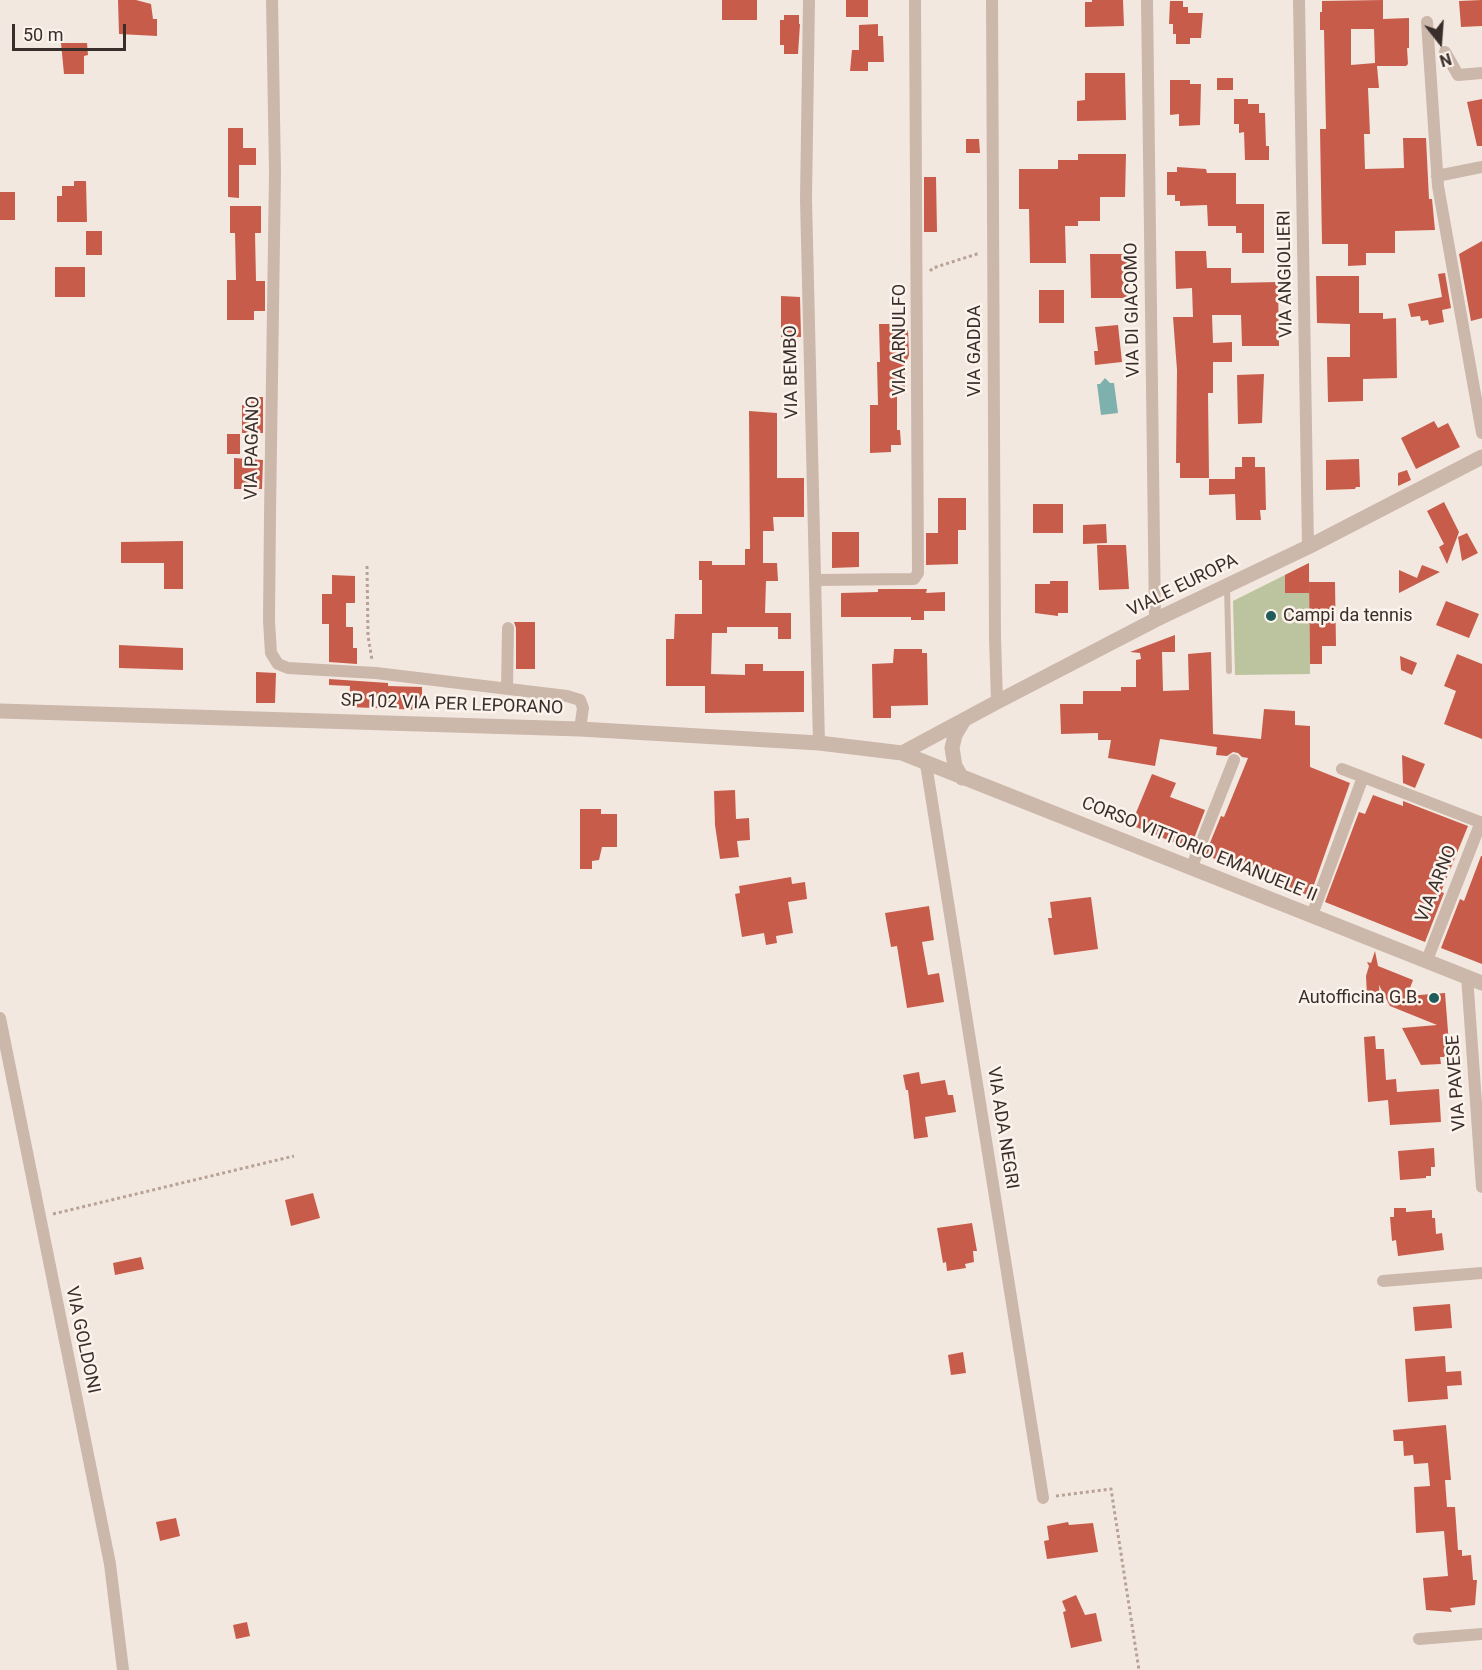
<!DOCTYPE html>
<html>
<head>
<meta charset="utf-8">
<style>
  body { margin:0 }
  #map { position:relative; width:1482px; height:1670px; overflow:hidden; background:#f3e8e0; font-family:Roboto,sans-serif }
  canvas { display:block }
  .north { position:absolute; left:1410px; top:12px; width:60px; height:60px; -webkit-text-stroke:4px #fbf3ec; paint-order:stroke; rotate:163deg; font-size:16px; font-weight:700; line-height:24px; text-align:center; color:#3a2e2a }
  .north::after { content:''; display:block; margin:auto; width:21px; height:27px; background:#3a2e2a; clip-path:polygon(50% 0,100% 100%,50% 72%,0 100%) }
  .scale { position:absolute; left:12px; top:24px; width:114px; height:27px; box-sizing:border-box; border:3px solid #3a2e2a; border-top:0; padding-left:8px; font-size:18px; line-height:21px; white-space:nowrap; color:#3a2e2a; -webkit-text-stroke:4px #fbf3ec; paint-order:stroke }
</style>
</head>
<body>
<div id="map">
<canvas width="1482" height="1670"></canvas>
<div class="north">N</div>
<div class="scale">50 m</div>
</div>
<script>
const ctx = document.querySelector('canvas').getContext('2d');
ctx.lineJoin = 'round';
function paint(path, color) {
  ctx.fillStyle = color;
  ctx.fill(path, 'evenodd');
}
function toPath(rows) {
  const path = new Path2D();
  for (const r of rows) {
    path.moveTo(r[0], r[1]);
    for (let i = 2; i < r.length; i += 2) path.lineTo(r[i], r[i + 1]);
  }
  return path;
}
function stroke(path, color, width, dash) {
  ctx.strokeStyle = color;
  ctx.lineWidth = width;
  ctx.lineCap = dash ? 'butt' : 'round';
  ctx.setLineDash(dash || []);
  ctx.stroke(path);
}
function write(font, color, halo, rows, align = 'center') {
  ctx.font = font + ' Roboto,sans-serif';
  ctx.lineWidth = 5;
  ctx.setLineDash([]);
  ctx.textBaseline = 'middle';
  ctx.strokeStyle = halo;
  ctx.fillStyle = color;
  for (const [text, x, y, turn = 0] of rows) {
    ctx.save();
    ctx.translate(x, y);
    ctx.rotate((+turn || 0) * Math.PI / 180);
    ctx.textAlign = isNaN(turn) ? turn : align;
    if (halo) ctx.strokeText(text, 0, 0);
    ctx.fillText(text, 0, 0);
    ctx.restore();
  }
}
const green = toPath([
  [1309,563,1310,674,1235,675,1233,601]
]);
const water = toPath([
  [1105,378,1110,383,1114,383,1118,413,1101,415,1097,384,1100,384]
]);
const building = toPath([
  [118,0,136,0,151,4,153,19,157,19,157,36,119,34],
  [722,0,757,0,757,20,722,20],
  [846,0,868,0,868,17,846,17],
  [1092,0,1123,0,1124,26,1085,27,1085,2,1092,2],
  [1383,0,1383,19,1409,18,1409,48,1407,48,1408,64,1406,66,1377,66,1379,88,1368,88,1370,134,1364,134,1365,169,1404,168,1403,138,1426,138,1429,199,1432,199,1435,230,1395,231,1395,253,1366,253,1366,265,1348,266,1348,244,1322,244,1320,129,1326,129,1324,30,1320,30,1320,12,1322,12,1322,1],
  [1351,29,1374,29,1375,63,1351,65],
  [1482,0,1482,26,1461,27,1459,1],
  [1170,1,1183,1,1183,7,1188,7,1188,13,1203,13,1201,38,1190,38,1190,44,1176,44,1176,34,1173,34,1173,24,1169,24],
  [784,15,799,15,799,24,800,24,798,54,784,54,784,45,780,45,780,20,784,20],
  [878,24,878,36,883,36,884,62,868,62,868,71,850,71,852,50,859,50,859,25],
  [61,43,87,43,88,55,84,56,84,74,64,74],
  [1085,73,1125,73,1126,120,1077,121,1077,101,1085,100],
  [1217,78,1233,78,1233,90,1217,90],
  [1170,80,1190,80,1190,84,1201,84,1200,125,1179,126,1179,114,1170,115],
  [1234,99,1248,99,1248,104,1259,104,1259,113,1265,113,1266,146,1269,146,1269,160,1245,160,1244,132,1239,133,1239,124,1234,124],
  [1482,99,1482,146,1477,146,1467,102],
  [228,128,243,128,243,148,256,148,256,165,239,165,239,198,228,197],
  [966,139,979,139,980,153,966,153],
  [1078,154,1126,154,1125,197,1100,197,1100,221,1078,221,1078,226,1065,226,1066,263,1030,263,1029,209,1019,209,1019,169,1058,169,1058,160,1078,160],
  [1177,167,1206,169,1207,173,1236,173,1236,204,1264,204,1264,253,1242,253,1242,233,1236,233,1236,226,1208,226,1207,205,1180,206,1180,201,1175,201,1175,195,1167,195,1167,172,1177,172],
  [924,177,936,177,937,232,924,232],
  [74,181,86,181,87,222,57,222,57,196,62,196,62,186,74,186],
  [0,192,15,192,15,220,0,220],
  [230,206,261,206,261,233,255,233,256,281,265,281,265,311,254,311,254,320,227,320,227,280,236,280,235,233,230,233],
  [86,231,102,231,102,255,86,255],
  [1482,241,1482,318,1471,321,1459,254],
  [1175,251,1206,251,1207,268,1231,268,1231,283,1278,282,1279,346,1242,346,1241,315,1212,315,1213,343,1232,342,1232,362,1213,362,1213,393,1208,393,1209,478,1180,478,1180,463,1176,463,1177,370,1173,317,1193,317,1192,288,1176,289],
  [1090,254,1128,254,1128,298,1091,298],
  [55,267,85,267,85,297,55,297],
  [1445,273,1451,308,1442,310,1444,322,1429,325,1428,320,1421,321,1420,316,1411,317,1408,304,1442,297,1438,274],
  [1316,276,1359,276,1359,313,1383,313,1383,319,1396,318,1397,378,1363,379,1363,401,1328,402,1327,357,1350,357,1350,324,1317,323],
  [1039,290,1064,290,1064,323,1039,323],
  [781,296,800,297,801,337,781,337],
  [879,324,903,324,903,330,908,330,909,355,904,367,905,394,897,394,897,430,900,430,901,445,891,445,891,452,870,453,870,405,878,405,877,362,880,362],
  [1118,325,1122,362,1095,365,1094,351,1098,351,1095,327],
  [1264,374,1262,423,1238,424,1237,375],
  [251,397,263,397,263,433,242,433,242,405,251,405],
  [749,411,777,413,777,478,804,478,804,517,773,517,774,531,763,531,763,563,777,563,778,581,766,581,765,613,791,613,791,639,778,639,778,627,727,627,727,633,712,633,711,674,745,675,745,664,763,664,763,671,804,671,804,712,705,713,705,686,666,686,666,639,674,639,675,614,702,614,702,580,699,580,699,561,712,561,712,565,745,565,745,549,750,549],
  [1434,421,1438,428,1448,423,1460,447,1416,469,1401,438],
  [227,434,240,434,240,454,227,454],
  [1242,457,1255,457,1255,467,1265,467,1266,510,1260,510,1261,520,1236,520,1235,494,1209,495,1209,479,1235,479,1235,467,1242,467],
  [234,458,263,460,262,489,234,489],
  [1359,459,1360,487,1356,487,1355,489,1326,490,1326,460],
  [1407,470,1411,480,1398,486,1398,473],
  [938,498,966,498,966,530,958,530,958,564,926,565,926,533,938,533],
  [1444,502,1459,532,1447,564,1439,547,1444,544,1427,511],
  [1033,504,1063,504,1063,533,1033,533],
  [1106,524,1107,543,1083,544,1083,525],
  [832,532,859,532,859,567,832,568],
  [1467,533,1478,553,1462,561,1458,537],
  [183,541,183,589,164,589,164,563,121,563,121,542],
  [1097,545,1126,545,1129,589,1099,590],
  [1309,563,1309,593,1285,593,1285,575],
  [1422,565,1440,572,1399,593,1399,570,1417,578],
  [332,575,355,576,355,603,346,603,346,627,353,627,353,648,357,648,357,664,329,662,329,624,322,624,322,594,332,594],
  [1050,581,1068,581,1068,613,1058,613,1058,616,1035,613,1035,584,1050,584],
  [1309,582,1335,582,1336,646,1322,646,1322,664,1310,664],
  [878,589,927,589,926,593,945,592,945,611,924,611,924,620,911,620,911,617,841,617,841,593,878,592],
  [1446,601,1479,614,1469,638,1436,625],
  [514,622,535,622,535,669,516,669,516,628],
  [1175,635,1175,652,1162,652,1163,691,1189,690,1188,654,1211,652,1213,734,1261,739,1264,709,1295,711,1295,725,1310,726,1310,767,1350,783,1310,896,1286,887,1290,876,1263,866,1259,876,1205,855,1221,816,1224,817,1248,758,1242,757,1238,753,1233,752,1227,756,1216,755,1217,747,1160,739,1155,766,1108,758,1111,740,1098,740,1098,733,1061,734,1060,704,1083,704,1083,691,1121,691,1121,687,1136,687,1136,660,1141,659,1140,653,1130,652],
  [119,645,183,648,183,670,119,668],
  [894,649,922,649,922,653,927,653,928,705,891,706,891,718,873,718,872,664,893,663],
  [1457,654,1482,664,1482,739,1444,724,1456,691,1444,686],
  [1400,656,1417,663,1412,675,1401,670],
  [256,672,276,673,275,703,256,703],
  [329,679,388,683,388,686,422,687,422,710,349,707,350,686,329,685],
  [1402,755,1425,764,1415,788,1403,783],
  [1152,774,1176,783,1170,797,1205,810,1190,849,1131,825],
  [735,790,736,819,749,818,750,840,737,841,739,857,720,859,715,825,714,791],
  [1373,795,1403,806,1403,801,1468,826,1441,892,1444,893,1425,942,1325,902,1359,812,1365,814],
  [580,809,601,809,601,814,617,814,617,847,602,847,599,860,592,861,592,869,580,869],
  [1481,856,1482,856,1482,964,1441,948,1460,899,1464,901],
  [791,877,792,884,805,882,807,899,788,902,793,933,776,936,777,943,766,945,764,933,742,937,735,894,740,893,739,886],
  [1091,897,1098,949,1054,955,1048,918,1052,918,1050,902],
  [929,906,934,940,922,942,928,975,939,973,944,1002,907,1008,897,946,891,947,885,913],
  [1375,951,1378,966,1413,980,1407,996,1445,993,1450,1057,1440,1057,1441,1064,1421,1065,1402,1028,1437,1025,1390,1006,1379,985,1380,1002,1367,996,1366,976,1369,966,1367,962,1371,963],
  [1375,1036,1376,1049,1384,1049,1386,1080,1396,1079,1397,1092,1439,1089,1441,1122,1390,1125,1388,1100,1368,1102,1364,1037],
  [919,1072,921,1084,945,1080,948,1095,953,1095,956,1112,925,1117,928,1137,914,1139,908,1090,906,1090,903,1075],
  [1434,1148,1435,1167,1431,1167,1431,1176,1426,1176,1426,1178,1400,1180,1398,1151],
  [313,1193,320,1218,291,1226,285,1200],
  [1394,1208,1406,1208,1406,1212,1432,1210,1432,1218,1435,1218,1436,1234,1442,1233,1444,1250,1398,1256,1396,1240,1392,1241,1390,1217,1394,1217],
  [972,1223,977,1251,973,1251,974,1262,965,1264,966,1268,947,1271,946,1262,943,1263,937,1228],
  [141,1257,144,1269,115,1275,113,1263],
  [1450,1304,1452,1328,1415,1331,1413,1307],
  [963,1352,966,1373,951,1375,948,1355],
  [1445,1356,1446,1372,1461,1371,1462,1385,1447,1386,1448,1399,1408,1402,1405,1359],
  [1446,1425,1451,1480,1445,1480,1447,1507,1455,1507,1458,1550,1462,1550,1462,1556,1471,1555,1473,1580,1477,1580,1475,1605,1450,1608,1452,1612,1426,1610,1423,1578,1448,1576,1444,1531,1416,1533,1414,1487,1430,1486,1428,1463,1414,1464,1413,1455,1404,1456,1403,1441,1394,1441,1393,1430],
  [176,1518,180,1536,160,1541,156,1522],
  [1068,1522,1069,1525,1093,1523,1098,1552,1047,1559,1044,1541,1049,1540,1047,1526],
  [1076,1595,1085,1615,1096,1613,1102,1641,1071,1648,1063,1612,1066,1611,1062,1601],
  [247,1622,250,1636,236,1639,233,1625]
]);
const path = toPath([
  [930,271,933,268,980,253],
  [367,566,368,636,372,660],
  [53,1214,294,1156],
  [1056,1496,1111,1489,1139,1670]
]);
const service = toPath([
  [1227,587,1229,671]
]);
const minor = toPath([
  [272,0,275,172,270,515,269,621,271,653,278,664,288,668,376,673,567,696,580,700,583,708,580,729],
  [809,0,806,199,819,743],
  [992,0,995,638,997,702],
  [1147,0,1155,620],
  [1299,0,1308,547],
  [1427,22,1438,186,1482,433],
  [1445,52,1458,75,1482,73],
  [1437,176,1482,167],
  [815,580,914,579,918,573,915,0],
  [507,688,508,628],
  [926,764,1043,1498],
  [1342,769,1363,777],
  [1192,866,1234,760],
  [1312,915,1363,777,1482,823],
  [1427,960,1481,822],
  [1467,976,1482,1187],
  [0,1018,110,1564,123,1670],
  [1383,1281,1482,1273],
  [1419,1639,1482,1634]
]);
const tertiary = toPath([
  [0,711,580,729,819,743,902,753,1482,983],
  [902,753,997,702,1155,620,1308,547,1482,457],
  [962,778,955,766,952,748,955,735,964,720]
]);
const markers = [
  [1271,616,6,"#1f5c5a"],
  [1434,998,6,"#1f5c5a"]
];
const streetNames = [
  ["VIA ANGIOLIERI",1286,274,-91],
  ["VIA DI GIACOMO",1133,310,-91],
  ["VIA ARNULFO",900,340,-90],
  ["VIA GADDA",975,351,-90],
  ["VIA BEMBO",792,372,-91],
  ["VIA PAGANO",253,448,-89],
  ["VIALE EUROPA",1183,586,-26],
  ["SP 102 VIA PER LEPORANO",452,705,2],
  ["CORSO VITTORIO EMANUELE II",1199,850,22],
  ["VIA ARNO",1437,884,-68],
  ["VIA PAVESE",1457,1083,-94],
  ["VIA ADA NEGRI",1002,1128,81],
  ["VIA GOLDONI",82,1340,78]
];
const poiNames = [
  ["Campi da tennis",1283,616],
  ["Autofficina G.B.",1422,998,"right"]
];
paint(green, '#bbc39f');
paint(water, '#7eb1ae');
paint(building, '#c75c4a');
stroke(path, '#b8a195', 3, [3, 3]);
stroke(service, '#ccb7ab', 6);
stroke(minor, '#ccb7ab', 12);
stroke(tertiary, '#ccb7ab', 15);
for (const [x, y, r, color] of markers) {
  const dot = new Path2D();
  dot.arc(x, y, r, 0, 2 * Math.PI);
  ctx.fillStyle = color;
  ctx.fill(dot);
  stroke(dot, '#fbf3ec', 2);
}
write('18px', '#3a2e2a', '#fbf3ec', streetNames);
write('18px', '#3a2e2a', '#fbf3ec', poiNames, 'left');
</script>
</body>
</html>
